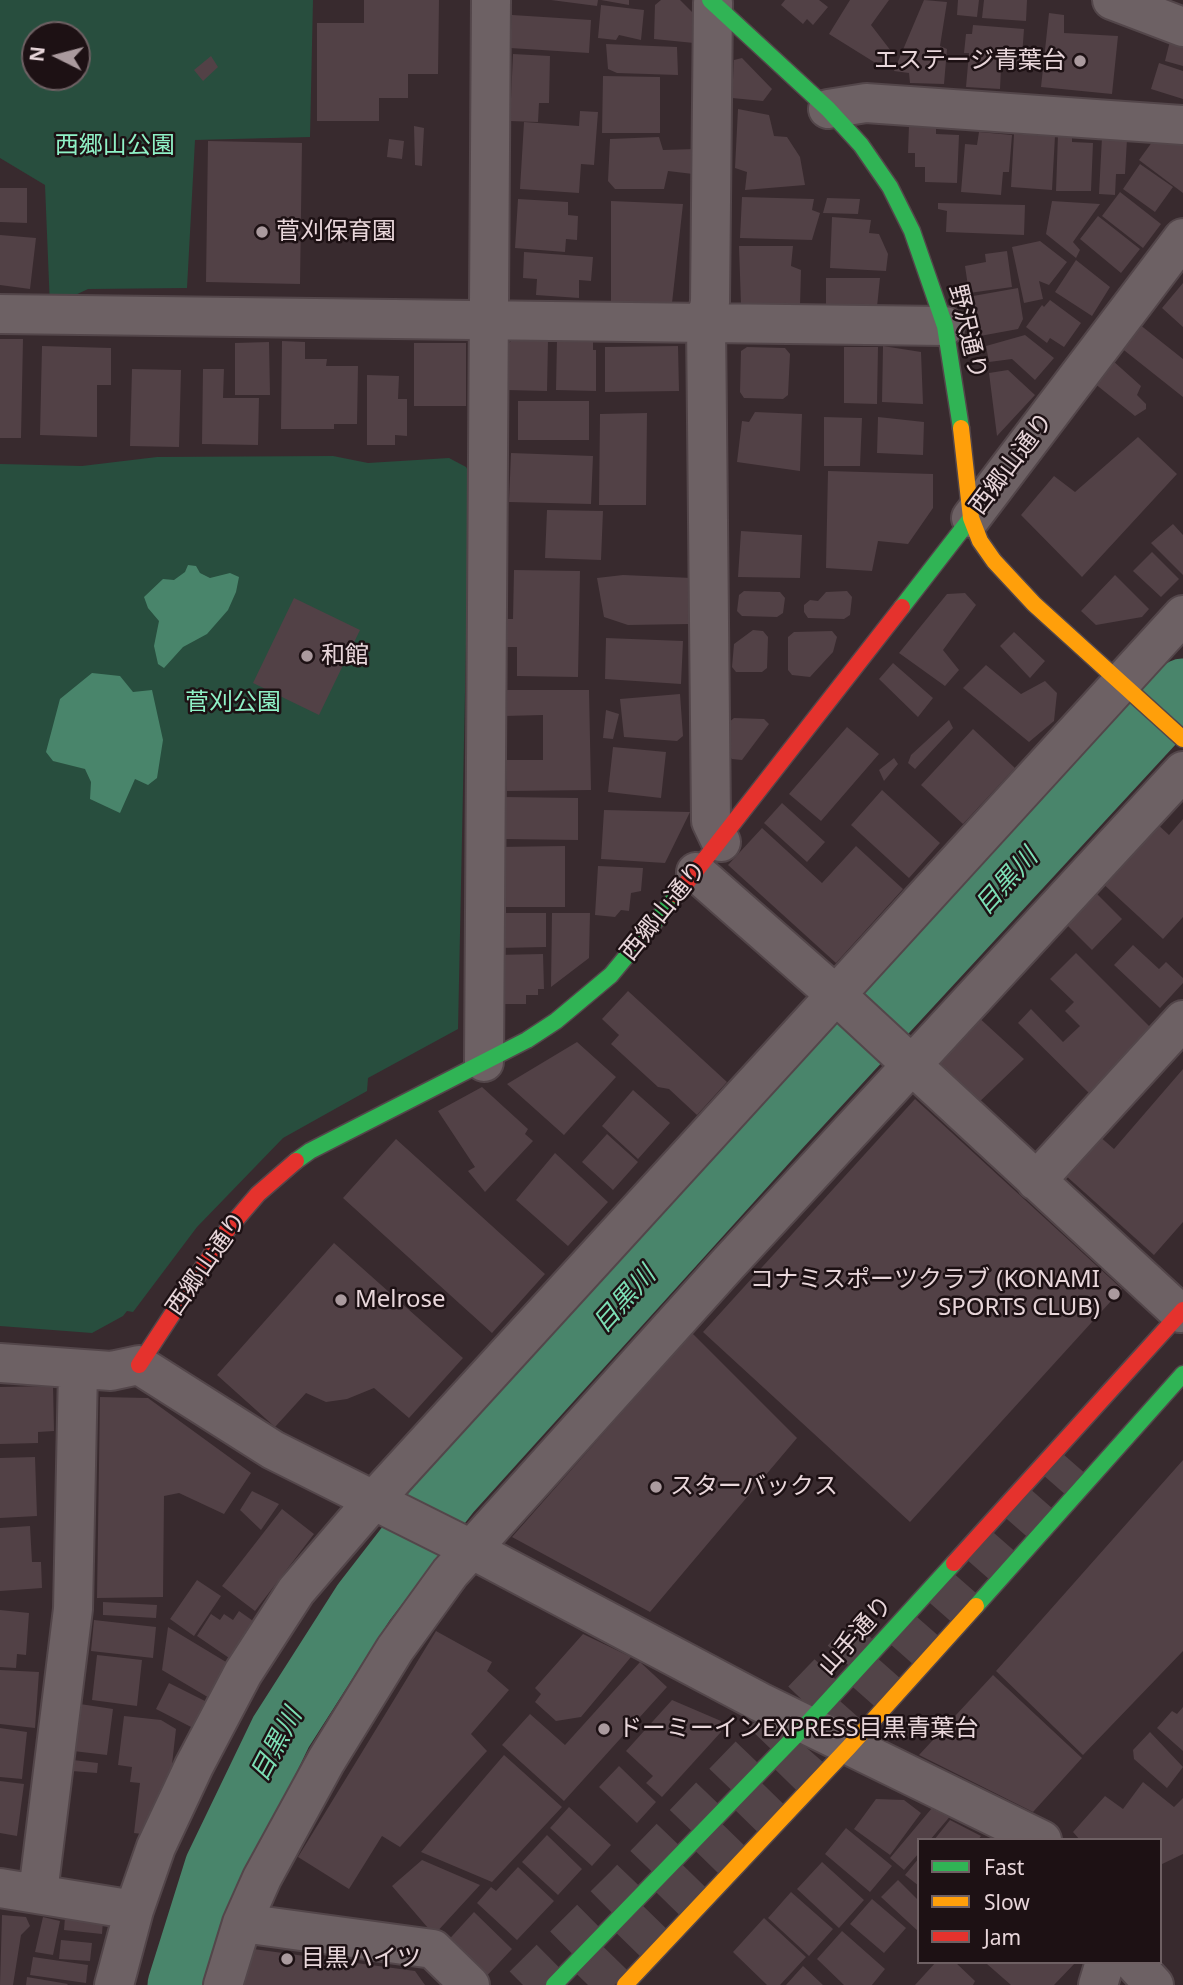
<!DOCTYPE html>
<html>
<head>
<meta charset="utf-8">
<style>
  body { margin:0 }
  #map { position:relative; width:1183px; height:1985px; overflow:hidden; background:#382a2e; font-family:"Noto Sans",sans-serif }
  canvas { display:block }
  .legend { position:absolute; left:917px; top:1838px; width:245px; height:126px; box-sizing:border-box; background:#1d1114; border:2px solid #6e6063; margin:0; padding:9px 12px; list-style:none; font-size:21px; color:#e8d6da }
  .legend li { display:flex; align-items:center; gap:14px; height:35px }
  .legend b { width:35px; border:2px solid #6e6063 }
  .north { position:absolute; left:21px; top:21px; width:70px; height:70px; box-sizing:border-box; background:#1d1114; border:2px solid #6e6063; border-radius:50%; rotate:276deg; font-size:19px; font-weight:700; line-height:28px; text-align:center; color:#e8d6da }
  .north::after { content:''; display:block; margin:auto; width:24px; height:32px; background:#aa9a9e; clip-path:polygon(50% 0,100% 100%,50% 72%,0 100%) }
</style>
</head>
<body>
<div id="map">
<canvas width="1183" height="1985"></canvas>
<ul class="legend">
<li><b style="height:9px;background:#30b455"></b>Fast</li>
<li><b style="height:9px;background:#ff9f0a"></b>Slow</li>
<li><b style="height:9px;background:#e5322d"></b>Jam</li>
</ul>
<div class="north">N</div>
</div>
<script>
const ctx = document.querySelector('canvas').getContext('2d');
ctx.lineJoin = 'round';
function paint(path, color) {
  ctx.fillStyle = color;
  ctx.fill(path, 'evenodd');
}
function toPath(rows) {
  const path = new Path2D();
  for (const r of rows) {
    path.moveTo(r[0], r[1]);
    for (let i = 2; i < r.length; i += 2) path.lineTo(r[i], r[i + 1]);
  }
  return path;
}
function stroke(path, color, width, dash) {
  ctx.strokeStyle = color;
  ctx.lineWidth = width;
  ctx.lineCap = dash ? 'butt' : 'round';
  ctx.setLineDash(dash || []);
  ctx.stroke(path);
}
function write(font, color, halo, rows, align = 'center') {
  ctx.font = font + ' "Noto Sans","Noto Sans JP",sans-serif';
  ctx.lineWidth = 5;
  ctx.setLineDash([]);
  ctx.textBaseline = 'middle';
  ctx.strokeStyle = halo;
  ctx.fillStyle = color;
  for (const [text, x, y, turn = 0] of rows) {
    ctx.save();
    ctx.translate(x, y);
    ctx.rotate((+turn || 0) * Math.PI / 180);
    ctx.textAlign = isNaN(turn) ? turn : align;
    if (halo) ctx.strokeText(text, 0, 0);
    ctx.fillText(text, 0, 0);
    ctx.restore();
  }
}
const green = toPath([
  [0,0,313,0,310,137,195,140,187,288,88,289,50,307,45,185,0,158],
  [35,35,77,35,77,77,35,77],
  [333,456,368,463,449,458,466,467,477,486,469,500,458,1029,368,1078,367,1091,283,1138,197,1227,133,1312,127,1311,123,1316,92,1333,0,1326,0,464,82,466,157,457]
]);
const water = toPath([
  [188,565,196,566,200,573,210,578,230,573,239,577,236,592,228,610,207,634,183,647,164,668,158,664,154,646,159,621,148,608,144,597,163,579,174,580,185,572],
  [92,673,120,676,133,692,152,690,163,740,157,778,148,785,135,779,120,813,90,799,91,782,85,769,53,761,46,752,60,699]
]);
const river = toPath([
  [179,1985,216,1867,281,1732,364,1602,450,1491,781,1125,1183,690]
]);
const building = toPath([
  [364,0,439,0,438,74,408,74,408,98,379,98,379,121,317,121,317,23,364,23],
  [551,0,598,0,597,6],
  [601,0,629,0,629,5],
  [661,0,680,0,697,17,694,43,654,39,655,5],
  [785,0,819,0,828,7,813,25,807,19,803,24,781,5],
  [850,0,889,0,871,25,891,51,882,67,829,34],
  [924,0,947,2,940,46,947,49,944,84,910,83,909,73,894,71],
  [958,0,979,0,977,17,957,15],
  [984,0,1027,0,1026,21,982,18],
  [601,5,644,10,641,40,619,35,616,40,598,38],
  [1049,13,1064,15,1064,33,1118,36,1112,94,1041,87],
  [512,15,591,20,589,53,510,48],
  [973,25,1024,29,1021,70,1001,68,1000,89,966,87,969,53,964,53,966,34,972,34],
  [1171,37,1183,41,1183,66,1165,61],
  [606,44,677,47,678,75,617,73,608,69],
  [513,54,550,56,549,103,539,103,538,122,510,121],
  [211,56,218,67,203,81,194,70],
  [742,58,772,89,763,101,732,98,734,60],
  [1159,63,1183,71,1183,99,1151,89],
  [603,76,660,77,660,133,602,133],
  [738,109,769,115,774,136,787,137,800,157,805,185,745,190,747,172,735,168],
  [580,111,598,112,594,165,581,164,579,193,520,189,524,122,579,126],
  [909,125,936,126,936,134,959,135,957,183,925,182,925,167,915,167,915,153,908,153],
  [414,126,424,128,422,166,415,165],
  [979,132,1012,135,1009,172,1003,172,1001,195,961,192,965,144,977,145],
  [1014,134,1055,136,1052,190,1011,187],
  [1058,134,1072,135,1072,142,1093,143,1091,191,1056,191],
  [659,137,663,150,696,149,693,174,668,171,664,189,615,189,608,181,610,139],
  [1102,137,1127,139,1125,174,1116,174,1115,195,1099,194],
  [1155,138,1167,139,1183,145,1183,193,1139,160],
  [389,139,404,141,402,159,387,157],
  [208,141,302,143,300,284,206,282],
  [1140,164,1173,187,1155,212,1123,189],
  [0,188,27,188,27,223,0,222],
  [1120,192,1161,224,1143,248,1102,216],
  [742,197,814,199,812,210,820,213,812,240,740,238],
  [827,198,860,199,858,214,823,213],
  [518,199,568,202,568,215,578,216,577,240,566,239,565,252,515,248],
  [611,201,683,204,672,303,611,302],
  [1052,201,1100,204,1073,242,1080,250,1076,258,1046,234],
  [938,203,1025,205,1024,235,946,232,947,211,938,209],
  [1098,216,1140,249,1121,273,1080,239],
  [832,217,871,220,869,233,879,234,888,254,886,271,830,268],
  [0,235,36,238,30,289,0,285],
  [1040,241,1067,262,1049,285,1039,281,1043,299,1024,303,1012,247],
  [739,246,793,246,791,266,801,270,800,306,741,305],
  [1007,251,1012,287,969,293,965,266,986,262,985,254],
  [524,252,593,257,591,281,579,280,579,298,536,295,537,279,523,278],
  [1076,260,1110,287,1092,316,1055,292],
  [826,278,880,278,877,307,849,308,826,304],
  [1183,283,1183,327,1162,308],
  [1018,288,1023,319,1018,329,980,336,973,296],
  [1050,300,1081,323,1064,347,1050,338,1047,343,1026,327,1042,305,1044,307],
  [1139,324,1183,359,1183,397,1120,347],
  [1025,335,1054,358,1035,380,1012,359,989,362,986,346],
  [0,339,23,339,21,438,0,438],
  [557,339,593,339,593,350,596,350,596,391,556,390],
  [512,340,548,340,547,391,507,390,507,345],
  [282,341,305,342,305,359,327,359,326,366,358,366,357,424,334,424,334,429,281,429],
  [269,342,270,395,235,395,235,343],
  [414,343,466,343,466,406,414,406],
  [42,346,111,348,111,385,97,385,97,437,40,435],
  [678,346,679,391,605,392,605,347],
  [883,346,921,352,923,404,882,402],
  [747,347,785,348,790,354,788,395,783,399,744,398,740,392,741,351],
  [844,347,878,347,877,404,844,403],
  [1112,360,1141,386,1137,395,1146,404,1146,409,1135,416,1094,383],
  [132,369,181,370,179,447,130,446],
  [203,369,224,369,223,398,259,398,258,445,202,444],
  [1008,370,1035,395,997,436,989,373],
  [367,375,399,376,398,399,407,399,407,436,395,435,395,445,367,445],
  [518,401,589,401,589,440,518,440],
  [755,412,802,414,800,471,737,462,742,421,749,422],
  [647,413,646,505,599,505,600,414],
  [824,417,862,418,860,466,824,466],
  [878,417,924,422,923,455,877,453],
  [1138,437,1177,474,1082,577,1021,515,1054,476,1075,492],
  [511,453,593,456,591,504,509,502],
  [828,471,933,474,933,508,908,544,878,541,872,571,826,568],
  [547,510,603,511,601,560,545,558],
  [1173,524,1183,535,1183,575,1151,543],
  [741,531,802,535,800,578,738,577],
  [1152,552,1179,579,1161,597,1133,571],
  [514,570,580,571,578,677,517,676,517,647,505,647,505,619,513,619],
  [623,575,692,578,690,624,628,625,604,617,597,578],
  [1115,575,1149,609,1142,617,1096,625,1081,611],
  [744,591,780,592,785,598,783,613,777,617,742,616,737,611,739,595],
  [847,591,852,597,850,615,844,619,808,618,804,612,804,605,810,600,818,601,826,592],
  [965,593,976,605,943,650,959,670,945,686,899,653,947,594],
  [294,598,360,630,319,715,253,683],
  [753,630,763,631,768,637,767,668,762,672,736,672,732,667,734,644],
  [832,631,837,637,833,652,810,677,792,675,788,670,788,637,794,632],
  [1014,632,1045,661,1030,678,1000,646],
  [606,638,683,641,681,684,605,679],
  [893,663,933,698,918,717,879,679],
  [986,665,1021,694,1045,681,1057,693,1054,721,1029,742,963,688],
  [504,690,589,690,591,790,507,791,506,760,543,760,543,715,504,716],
  [680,694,683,736,677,741,624,737,620,699],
  [606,710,619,714,613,739,603,738],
  [734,718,764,719,769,724,742,760,732,759,727,754,728,723],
  [949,720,953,728,915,769,908,763,911,755],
  [847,727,879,754,821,821,789,794],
  [973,729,1015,768,963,824,921,785],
  [613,747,666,752,661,798,608,792],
  [894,758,898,764,884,781,879,770],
  [882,790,940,843,909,878,851,825],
  [505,797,578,798,578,840,504,839],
  [782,803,825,842,807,862,764,823],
  [604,810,690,812,665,863,601,859],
  [1183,819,1183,917,1163,939,1100,881,1155,822,1169,835],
  [762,828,822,883,856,846,903,889,836,963,728,865],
  [565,846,565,907,499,907,498,847],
  [598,866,643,868,641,891,631,893,629,911,621,910,615,917,595,915],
  [1096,893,1122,919,1092,950,1066,924],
  [499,913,546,913,546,947,499,948],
  [552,913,590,913,589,958,551,987],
  [1133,945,1159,969,1166,962,1183,978,1183,983,1160,1008,1114,965],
  [1076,953,1154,1031,1091,1095,1018,1023,1031,1009,1063,1042,1080,1026,1065,1011,1074,1002,1050,979],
  [543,954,544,989,538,989,538,995,526,995,526,1004,495,1004,495,955],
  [628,991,727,1082,697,1115,669,1089,658,1087,611,1044,619,1035,602,1019],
  [976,1015,1024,1059,974,1107,929,1059],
  [577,1042,616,1077,564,1135,507,1084],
  [1183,1069,1183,1222,1154,1255,1064,1174,1098,1135,1114,1149],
  [482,1087,528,1129,525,1134,533,1141,485,1192,468,1171,475,1167,438,1111],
  [633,1090,670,1123,638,1159,602,1126],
  [915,1099,1122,1289,910,1522,703,1332],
  [607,1134,638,1162,613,1190,582,1162],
  [396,1139,545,1274,492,1333,343,1198],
  [555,1153,608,1202,568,1246,516,1200],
  [334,1243,463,1358,409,1418,374,1388,347,1399,326,1402,306,1393,275,1427,217,1375],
  [692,1333,797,1438,650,1612,512,1537],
  [53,1386,54,1431,38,1432,38,1443,0,1444,0,1387],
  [100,1397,148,1398,251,1473,224,1514,179,1493,164,1496,163,1597,97,1598],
  [35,1457,37,1516,0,1518,0,1458],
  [1183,1460,1183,1651,1083,1755,996,1671],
  [252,1491,279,1504,261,1530,240,1510],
  [282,1509,314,1534,255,1611,222,1586],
  [30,1526,32,1562,41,1562,42,1588,0,1591,0,1528],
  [197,1580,221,1596,194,1636,170,1619],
  [103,1602,157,1605,156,1618,103,1615],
  [0,1610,29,1613,26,1655,17,1654,16,1668,0,1667],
  [239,1611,256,1623,232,1660,197,1636,211,1614,220,1620,224,1614,233,1620],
  [94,1620,156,1627,153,1658,91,1651],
  [168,1627,231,1665,211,1699,162,1670],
  [436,1631,492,1662,487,1671,509,1690,471,1734,487,1751,400,1847,382,1836,349,1889,298,1857],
  [583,1634,631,1657,581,1717,556,1721,535,1702,541,1694,535,1688],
  [97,1655,142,1660,137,1706,92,1700],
  [640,1662,667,1687,564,1801,502,1745,530,1714,565,1745],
  [0,1670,39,1672,35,1728,0,1724],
  [993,1675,1082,1758,1033,1812,919,1755],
  [169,1683,207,1702,193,1728,156,1709],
  [672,1700,721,1721,721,1732,662,1797,646,1783,653,1776,626,1751],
  [80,1704,113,1709,107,1755,73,1751],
  [1183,1707,1183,1751,1157,1728,1172,1711,1177,1714],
  [124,1716,161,1720,176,1729,171,1773,142,1834,134,1833,140,1783,130,1782,132,1767,118,1765],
  [0,1728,27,1732,22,1779,0,1777],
  [1150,1732,1183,1767,1167,1788,1134,1759,1133,1750],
  [504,1755,562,1807,492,1882,421,1852],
  [73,1760,98,1763,97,1773,72,1771],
  [619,1766,656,1802,637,1823,599,1787],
  [0,1781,24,1784,17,1836,0,1833],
  [1143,1782,1174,1807,1183,1798,1183,1854,1160,1865,1160,1840,1080,1840,1073,1832,1105,1796,1123,1809],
  [876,1799,904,1800,921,1813,890,1855,854,1829],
  [569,1807,611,1845,592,1866,550,1828],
  [932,1808,952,1814,930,1840,919,1840,919,1853,904,1870,890,1858],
  [950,1820,981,1836,978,1840,934,1840],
  [846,1828,892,1866,870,1892,825,1854],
  [547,1835,582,1869,558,1895,522,1862],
  [919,1858,919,1886,905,1875],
  [422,1860,480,1885,434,1935,392,1886],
  [822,1862,864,1900,839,1928,797,1889],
  [518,1867,554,1901,517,1940,477,1903,491,1887,496,1891],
  [898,1880,919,1901,919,1932,881,1897],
  [791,1892,833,1929,809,1956,768,1918],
  [872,1899,906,1928,884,1953,850,1924],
  [474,1912,512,1949,481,1982,443,1946],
  [2,1915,26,1917,30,1926,21,1935,13,1985,0,1985],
  [43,1917,60,1921,53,1955,35,1952],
  [65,1917,103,1921,102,1934,64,1930],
  [764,1918,806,1957,780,1985,767,1985,733,1952],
  [842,1931,885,1969,872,1985,844,1985,817,1959],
  [61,1940,92,1943,90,1961,59,1959],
  [246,1948,415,1971,425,1985,238,1985],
  [33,1957,88,1965,86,1983,30,1975],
  [936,1962,955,1962,975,1981,973,1985,915,1985],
  [989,1962,1076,1962,1054,1985,1011,1985,987,1964],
  [803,1966,823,1985,786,1985],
  [27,1977,68,1984,67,1985,26,1985]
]);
const highwayTunnel = toPath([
  [523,1985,625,1884,866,1633],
  [588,1985,807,1761,1071,1461]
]);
const street = toPath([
  [1112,0,1183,27],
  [713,3,710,302,706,322,711,821,721,842],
  [828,109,866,103,1183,125],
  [0,314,945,326],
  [971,518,1183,238],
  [696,872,846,1004,1180,1313],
  [484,1062,491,0],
  [1036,1181,1183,1020],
  [0,1363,111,1371,139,1365,273,1450,471,1549,760,1702,1042,1840],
  [0,1888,134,1910,156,1847,194,1766,243,1673,296,1591,374,1500,1183,615],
  [38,1893,73,1609,78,1370],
  [242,1923,433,1949,470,1985],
  [1133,1962,1154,1985],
  [114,1985,134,1910],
  [223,1985,242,1923,262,1878,326,1761,395,1649,450,1573,727,1265,1183,771],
  [1098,1985,1105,1962]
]);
const fast = toPath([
  [710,0,828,109,861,145,890,187,912,231,945,326,961,428],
  [902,607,971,518],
  [296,1161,310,1151,527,1040,556,1021,611,975,677,895],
  [976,1606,1183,1374],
  [554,1985,806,1725,954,1563]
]);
const slow = toPath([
  [961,428,971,518,980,541,994,561,1034,604,1183,739],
  [625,1985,849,1747,976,1606]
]);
const jam = toPath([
  [677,895,902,607],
  [139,1365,228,1229,258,1194,296,1161],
  [954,1563,1183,1310]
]);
const markers = [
  [1080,61,7,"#aa9a9e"],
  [262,232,7,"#aa9a9e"],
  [307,656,7,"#aa9a9e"],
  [1114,1294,7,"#aa9a9e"],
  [341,1300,7,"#aa9a9e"],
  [656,1487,7,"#aa9a9e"],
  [604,1729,7,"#aa9a9e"],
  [287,1959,7,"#aa9a9e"]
];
const poiNames = [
  ["エステージ青葉台",1066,61,"right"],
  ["菅刈保育園",276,232],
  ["和館",321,656],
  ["コナミスポーツクラブ (KONAMI",1100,1280,"right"],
  ["SPORTS CLUB)",1100,1308,"right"],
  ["Melrose",355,1300],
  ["スターバックス",670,1487],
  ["ドーミーインEXPRESS目黒青葉台",618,1729],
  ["目黒ハイツ",301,1959]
];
const parkNames = [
  ["西郷山公園",115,146],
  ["菅刈公園",233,703]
];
const streetNames = [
  ["野沢通り",967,332,77],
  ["西郷山通り",1012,464,-53],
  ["西郷山通り",664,911,-51],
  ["西郷山通り",207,1264,-55],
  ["山手通り",856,1636,-48]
];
const waterNames = [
  ["目黒川",1007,882,-48],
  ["目黒川",625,1300,-48],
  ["目黒川",277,1745,-62]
];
paint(green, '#284e3e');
paint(water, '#49856b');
stroke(river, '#49856b', 63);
paint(building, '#524146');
stroke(highwayTunnel, '#524448', 38, [38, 19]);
stroke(street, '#53464a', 42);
stroke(fast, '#53464a', 19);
stroke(slow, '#53464a', 19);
stroke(jam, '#53464a', 19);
stroke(street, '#6d6164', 38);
stroke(fast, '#30b455', 16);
stroke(slow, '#ff9f0a', 16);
stroke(jam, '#e5322d', 16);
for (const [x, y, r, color] of markers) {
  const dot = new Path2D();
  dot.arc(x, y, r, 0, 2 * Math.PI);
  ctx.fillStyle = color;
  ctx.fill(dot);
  stroke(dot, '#1d1114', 2.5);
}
write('24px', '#e8d6da', '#1d1114', poiNames, 'left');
write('24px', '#8ff1c6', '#1d1114', parkNames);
write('24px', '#e8d6da', '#1d1114', streetNames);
write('italic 26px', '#7cdeb4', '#1d1114', waterNames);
</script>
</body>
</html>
